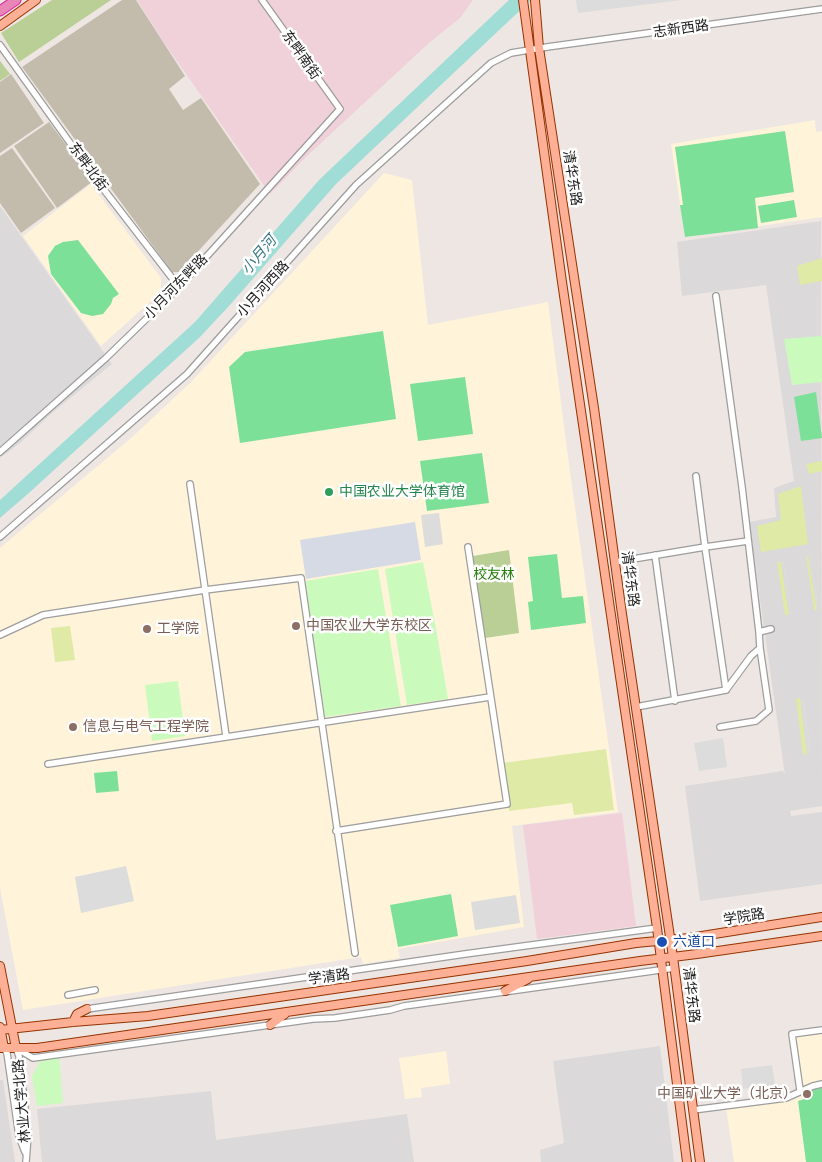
<!DOCTYPE html>
<html>
<head>
<meta charset="utf-8">
<style>
  body { margin:0 }
  canvas { display:block; background:#eee6e2 }
</style>
</head>
<body>
<canvas width="822" height="1162"></canvas>
<script>
const ctx = document.querySelector('canvas').getContext('2d');
ctx.lineJoin = 'round';
function paint(path, color) {
  ctx.fillStyle = color;
  ctx.fill(path, 'evenodd');
}
function toPath(rows) {
  const path = new Path2D();
  for (const r of rows) {
    path.moveTo(r[0], r[1]);
    for (let i = 2; i < r.length; i += 2) path.lineTo(r[i], r[i + 1]);
  }
  return path;
}
function stroke(path, color, width, dash) {
  ctx.strokeStyle = color;
  ctx.lineWidth = width;
  ctx.lineCap = dash ? 'butt' : 'round';
  ctx.setLineDash(dash || []);
  ctx.stroke(path);
}
function write(font, color, halo, rows, align = 'center') {
  ctx.font = font + ' Quicksand,"Noto Sans SC",sans-serif';
  ctx.lineWidth = 5;
  ctx.setLineDash([]);
  ctx.textBaseline = 'middle';
  ctx.strokeStyle = halo;
  ctx.fillStyle = color;
  for (const [text, x, y, turn = 0] of rows) {
    ctx.save();
    ctx.translate(x, y);
    ctx.rotate((+turn || 0) * Math.PI / 180);
    ctx.textAlign = isNaN(turn) ? turn : align;
    if (halo) ctx.strokeText(text, 0, 0);
    ctx.fillText(text, 0, 0);
    ctx.restore();
  }
}
const residential = toPath([
  [0,206,112,364,52,413,19,444,0,458],
  [821,221,822,806,790,811,791,816,822,812,822,884,700,901,685,786,783,771,785,775,749,522,776,517,774,488,794,481,766,285,682,296,677,242],
  [660,1046,674,1162,541,1162,540,1150,564,1143,553,1061],
  [0,1080,3,1080,15,1162,0,1162],
  [211,1091,216,1140,407,1114,414,1162,42,1162,37,1109]
]);
const commercial = toPath([
  [137,0,473,0,460,18,430,42,307,156,270,194,163,41],
  [622,813,636,926,537,939,523,825]
]);
const education = toPath([
  [815,120,816,132,822,131,822,217,685,237,671,144],
  [384,173,412,180,428,325,548,302,570,472,618,812,512,826,524,927,398,949,400,958,363,964,361,957,23,1010,0,888,0,548,131,438,191,382],
  [91,184,161,278,161,292,101,346,23,236],
  [822,1030,822,1162,734,1162,726,1108,786,1098,800,1090,792,1034],
  [446,1051,450,1084,421,1088,422,1097,405,1099,399,1058]
]);
const construction = toPath([
  [122,0,136,0,185,76,169,89,183,110,201,98,260,184,179,272,172,272,22,67],
  [11,74,44,123,0,153,0,82],
  [49,122,93,181,57,208,14,146],
  [12,148,55,208,21,233,0,203,0,156]
]);
const grass = toPath([
  [822,258,822,281,800,285,797,266],
  [822,461,822,471,809,474,806,464],
  [801,486,808,544,761,552,757,526,781,520,778,494],
  [806,556,808,556,817,610,814,610],
  [777,562,781,562,789,615,785,615],
  [70,626,75,660,55,662,51,628],
  [800,698,807,754,803,755,796,699],
  [606,749,614,810,574,815,572,803,509,811,503,763]
]);
const forest = toPath([
  [52,0,111,0,19,62,1,33],
  [0,61,10,74,0,81],
  [509,550,519,633,485,638,473,556]
]);
const park = toPath([
  [822,336,822,382,792,385,784,339],
  [423,562,437,634,448,699,407,705,385,569],
  [378,569,401,706,325,717,305,581],
  [178,681,185,736,152,741,145,685],
  [59,1057,63,1103,37,1106,32,1076,41,1060]
]);
const pitch = toPath([
  [785,131,794,192,755,198,758,228,685,237,680,205,683,205,675,147],
  [794,200,797,217,761,223,758,206],
  [78,240,119,294,113,298,111,304,103,314,92,316,81,313,51,274,48,256,55,246,63,242],
  [383,331,396,419,240,443,229,367,245,352],
  [465,377,473,434,418,441,410,384],
  [816,392,822,438,801,441,794,397],
  [482,453,489,503,427,511,420,461],
  [557,554,562,598,583,596,586,623,531,630,528,602,533,601,528,557],
  [117,771,119,791,96,793,94,773],
  [451,894,458,936,398,947,390,905],
  [822,1087,822,1162,806,1162,798,1101,804,1099,810,1089]
]);
const parking = toPath([
  [576,0,682,0,578,13],
  [439,513,443,544,425,547,421,515],
  [809,555,811,555,819,609,817,610],
  [782,561,785,563,792,614,790,614],
  [804,698,812,754,808,754,801,699],
  [723,738,727,767,699,771,694,743],
  [126,866,134,901,81,913,75,877],
  [516,895,520,923,475,930,471,902],
  [772,1065,775,1085,743,1089,741,1069]
]);
const plaza = toPath([
  [415,522,421,560,306,579,300,540]
]);
const water = toPath([
  [509,0,531,0,336,184,229,306,200,337,30,492,0,518,0,500,195,322,320,179]
]);
const minor = toPath([
  [0,45,98,182,179,287],
  [716,296,742,487,759,632],
  [0,452,106,358,179,287,340,109,262,0],
  [696,476,705,547,748,541],
  [190,484,226,736],
  [0,537,187,374,356,185,491,63,511,53,547,47,822,9],
  [655,555,675,701],
  [615,562,705,547,726,690],
  [0,635,43,615,205,590,301,578,355,953],
  [636,707,726,690,751,656,760,648,759,632,771,629],
  [720,727,756,721,769,710,760,648],
  [48,764,490,697],
  [336,831,507,804,468,547],
  [68,995,95,990],
  [87,1009,465,954,657,928],
  [4,1048,7,1053,19,1136,25,1152],
  [16,1048,33,1058,313,1019,335,1018,390,1010,404,1006,674,968],
  [16,1048,19,1056,28,1135,26,1162],
  [800,1090,792,1034,822,1030],
  [693,1110,786,1098,813,1086,822,1084]
]);
const major = toPath([
  [523,0,562,282,657,928,687,1162],
  [535,0,539,48,594,408,622,614,673,957,700,1162],
  [0,26,36,0],
  [0,966,16,1048],
  [505,991,528,979],
  [73,1022,77,1014,87,1009],
  [270,1025,285,1014],
  [0,1027,4,1048],
  [0,1030,73,1022,148,1016,527,961,636,943,689,938,822,917],
  [0,1048,37,1048,640,961,697,954,822,936]
]);
const highway = toPath([
  [0,11,16,0]
]);
const markers = [
  [329,492,5,"#2e9e5b"],
  [296,626,5,"#8d6e63"],
  [147,629,5,"#8d6e63"],
  [73,727,5,"#8d6e63"],
  [662,942,6,"#1a4fb4"],
  [807,1094,5,"#8d6e63"]
];
const streetNames = [
  ["志新西路",681,29,-8],
  ["东畔南街",301,55,55],
  ["东畔北街",88,167,54],
  ["清华东路",572,178,81],
  ["小月河东畔路",176,287,-46],
  ["小月河西路",263,289,-48],
  ["清华东路",630,579,82],
  ["学院路",744,917,-9],
  ["学清路",329,977,-8],
  ["清华东路",691,995,83],
  ["林业大学北路",22,1101,-95]
];
const leisureNames = [
  ["中国农业大学体育馆",339,492]
];
const parkNames = [
  ["校友林",494,575]
];
const educationNames = [
  ["中国农业大学东校区",306,626],
  ["工学院",157,629],
  ["信息与电气工程学院",83,727],
  ["中国矿业大学（北京）",797,1094,"right"]
];
const transitNames = [
  ["六道口",673,942]
];
const waterNames = [
  ["小月河",259,255,-50]
];
paint(residential, '#dbd9da');
paint(commercial, '#f0d0d9');
paint(education, '#fff3da');
paint(construction, '#c3bcad');
paint(grass, '#deeaa5');
paint(forest, '#b9cf95');
paint(park, '#cbfbbc');
paint(pitch, '#7de099');
paint(parking, '#dcdcdc');
paint(plaza, '#d6dae4');
paint(water, '#a0ddd7');
stroke(minor, '#9d9d9d', 8);
stroke(major, '#953300', 10);
stroke(highway, '#dc1f9d', 11);
stroke(minor, '#fff', 5.5);
stroke(major, '#feb097', 8);
stroke(highway, '#e986b8', 9);
for (const [x, y, r, color] of markers) {
  const dot = new Path2D();
  dot.arc(x, y, r, 0, 2 * Math.PI);
  ctx.fillStyle = color;
  ctx.fill(dot);
  stroke(dot, '#fff', 2);
}
write('14px', '#1c1c1c', '#fff', streetNames);
write('14px', '#27864d', '#fff', leisureNames, 'left');
write('14px', '#247d08', '#fff', parkNames);
write('14px', '#785e54', '#fff', educationNames, 'left');
write('14px', '#164399', '#fff', transitNames, 'left');
write('italic 15px', '#3a7987', '#fff', waterNames);
</script>
</body>
</html>
